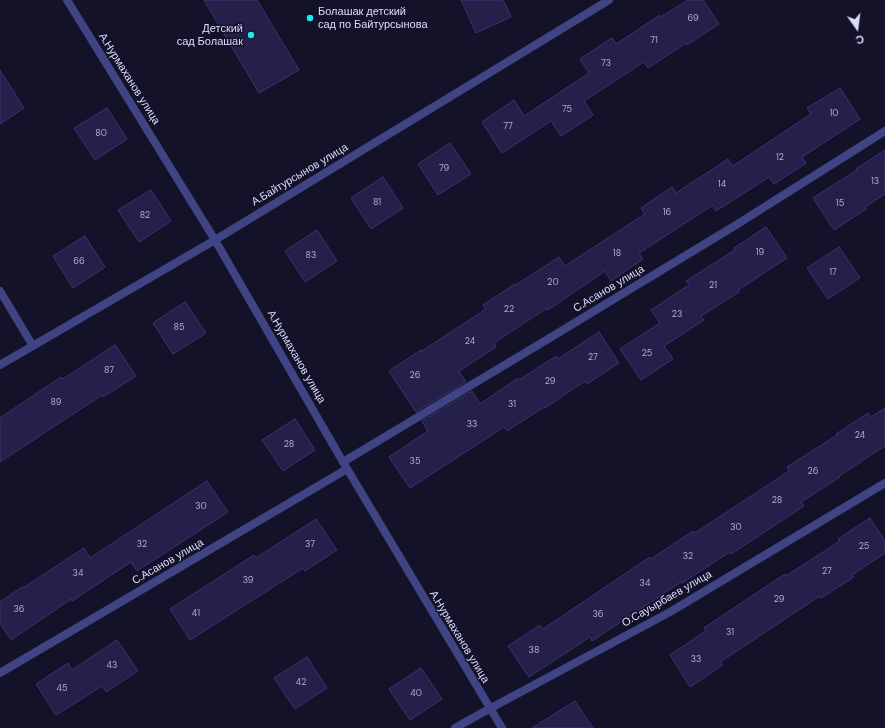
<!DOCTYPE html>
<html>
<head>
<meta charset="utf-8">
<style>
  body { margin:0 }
  #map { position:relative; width:885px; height:728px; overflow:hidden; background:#141229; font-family:"DM Sans",sans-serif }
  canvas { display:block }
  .north { position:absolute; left:837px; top:8px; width:40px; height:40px; -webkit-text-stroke:3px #141229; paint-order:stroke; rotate:166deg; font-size:11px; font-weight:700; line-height:16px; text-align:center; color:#dddcfd }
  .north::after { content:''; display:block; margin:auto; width:14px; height:18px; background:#dddcfd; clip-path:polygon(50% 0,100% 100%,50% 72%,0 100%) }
</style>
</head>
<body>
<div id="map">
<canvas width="885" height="728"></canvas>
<div class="north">С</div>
</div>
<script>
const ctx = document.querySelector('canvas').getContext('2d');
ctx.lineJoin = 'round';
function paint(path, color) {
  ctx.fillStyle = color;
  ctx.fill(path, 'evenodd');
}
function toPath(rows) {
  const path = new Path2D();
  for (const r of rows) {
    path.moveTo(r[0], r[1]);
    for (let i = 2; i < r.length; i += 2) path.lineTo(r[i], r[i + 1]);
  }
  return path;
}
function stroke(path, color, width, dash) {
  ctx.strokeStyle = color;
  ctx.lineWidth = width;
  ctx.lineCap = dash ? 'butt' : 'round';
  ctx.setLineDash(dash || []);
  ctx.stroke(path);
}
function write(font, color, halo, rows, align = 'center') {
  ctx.font = font + ' "DM Sans",sans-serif';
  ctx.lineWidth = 3;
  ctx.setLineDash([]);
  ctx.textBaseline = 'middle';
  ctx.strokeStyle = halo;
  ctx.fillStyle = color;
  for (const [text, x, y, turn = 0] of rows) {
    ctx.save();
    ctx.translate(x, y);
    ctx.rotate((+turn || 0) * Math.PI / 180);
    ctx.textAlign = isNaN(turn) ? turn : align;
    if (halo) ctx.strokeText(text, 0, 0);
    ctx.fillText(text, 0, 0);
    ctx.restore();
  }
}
const building = toPath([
  [204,0,257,0,299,70,259,93,204,0],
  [461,0,503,0,511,17,476,33,461,0],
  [688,0,703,0,719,24,687,45,686,43,648,68,644,62,584,101,593,115,561,136,551,121,502,153,482,122,514,100,524,116,589,73,580,59,612,38,616,44,660,15,661,17,688,0],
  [0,70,24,108,0,124,0,70],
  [840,88,860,119,802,157,806,163,774,184,769,177,716,211,713,205,639,253,643,259,611,281,605,271,548,310,547,308,494,343,496,347,459,371,466,382,416,412,389,371,421,350,422,351,486,309,483,305,515,284,516,285,559,257,565,266,645,214,641,208,672,187,676,193,728,159,733,166,811,114,807,108,840,88],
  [107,108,127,139,95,160,74,128,107,108],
  [450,143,471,174,438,195,418,164,450,143],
  [885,150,885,194,865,207,866,209,834,230,813,198,857,170,856,169,885,150],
  [383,177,403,208,371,229,351,198,383,177],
  [151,190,171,221,139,242,118,210,151,190],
  [766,227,787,258,738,290,739,292,701,316,704,320,664,346,673,359,641,380,620,349,660,323,651,310,689,285,686,281,735,250,734,248,766,227],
  [317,230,337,261,305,282,285,251,317,230],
  [85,236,105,267,73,288,53,256,85,236],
  [839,247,860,278,828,299,807,268,839,247],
  [185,302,206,333,173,354,153,323,185,302],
  [599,332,619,363,587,384,585,381,545,408,544,407,507,431,504,427,410,488,389,457,428,431,422,421,472,391,480,404,518,378,519,380,556,356,558,359,599,332],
  [115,345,136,376,103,397,102,395,0,462,0,418,61,377,63,379,115,345],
  [885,408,885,446,839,476,840,477,801,502,804,506,731,554,730,552,682,583,681,582,592,641,590,637,529,677,508,646,540,625,543,629,650,557,651,559,693,531,695,533,789,471,787,467,837,435,836,434,868,413,871,417,885,408],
  [295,419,315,450,283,471,262,440,295,419],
  [207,481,228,512,137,571,131,562,72,601,71,599,11,640,0,623,0,602,22,587,23,588,84,548,90,558,207,481],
  [870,518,885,541,885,553,852,575,854,577,821,598,820,596,720,662,723,665,690,687,670,655,706,631,704,628,785,574,786,576,840,541,838,539,870,518],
  [316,519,337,550,305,571,303,568,190,640,170,609,254,555,256,558,316,519],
  [117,640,138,671,106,692,102,686,56,715,36,684,68,663,72,670,117,640],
  [307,657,327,688,295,709,274,678,307,657],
  [421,668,442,699,410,720,389,689,421,668],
  [575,701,593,728,532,728,575,701]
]);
const minor = toPath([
  [67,0,215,240,343,462,502,728],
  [0,291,33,346],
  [0,365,215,240,609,0],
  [343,462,548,339,736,225,885,131],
  [0,673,347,469],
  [455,728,489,709,670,612,885,483]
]);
const markers = [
  [310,18,4,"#15ecf0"],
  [251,35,4,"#15ecf0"]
];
const numberNames = [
  ["69",693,19],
  ["71",654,41],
  ["73",606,64],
  ["75",567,110],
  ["10",834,114],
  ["77",508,127],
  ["80",101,134],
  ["12",780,158],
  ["79",444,169],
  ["13",875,182],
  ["14",722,185],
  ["81",377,203],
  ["15",840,204],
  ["16",667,213],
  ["82",145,216],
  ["19",760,253],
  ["18",617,254],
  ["83",311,256],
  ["66",79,262],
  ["17",833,273],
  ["20",553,283],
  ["21",713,286],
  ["22",509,310],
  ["23",677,315],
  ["85",179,328],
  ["24",470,342],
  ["25",647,354],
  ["27",593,358],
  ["87",109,371],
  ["26",415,376],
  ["29",550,382],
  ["89",56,403],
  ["31",512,405],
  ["33",472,425],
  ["24",860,436],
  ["28",289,445],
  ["35",415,462],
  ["26",813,472],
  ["28",777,501],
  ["30",201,507],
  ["30",736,528],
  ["32",142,545],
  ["37",310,545],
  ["25",864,547],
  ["32",688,557],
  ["27",827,572],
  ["34",78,574],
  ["39",248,581],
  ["34",645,584],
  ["29",779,600],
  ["36",19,610],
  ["41",196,614],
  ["36",598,615],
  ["31",730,633],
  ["38",534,651],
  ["33",696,660],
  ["43",112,666],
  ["42",301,683],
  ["45",62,689],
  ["40",416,694]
];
const poiNames = [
  ["Болашак детский",318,12],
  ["сад по Байтурсынова",318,25],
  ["Детский",243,29,"right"],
  ["сад Болашак",243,42,"right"]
];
const streetNames = [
  ["А.Нурмаханов улица",129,79,58],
  ["А.Байтурсынов улица",300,175,-31],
  ["С.Асанов улица",609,289,-31],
  ["А.Нурмаханов улица",296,357,60],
  ["С.Асанов улица",168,562,-30],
  ["О.Сауырбаев улица",667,599,-30],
  ["А.Нурмаханов улица",459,637,59]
];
paint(building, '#242049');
stroke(building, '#3b3373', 1);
stroke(minor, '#414484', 8);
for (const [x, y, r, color] of markers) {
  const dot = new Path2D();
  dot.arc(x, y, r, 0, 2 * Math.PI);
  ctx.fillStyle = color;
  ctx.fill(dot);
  stroke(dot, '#141229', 1.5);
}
write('9px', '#afadd0', null, numberNames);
write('11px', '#dddcfd', '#141229', poiNames, 'left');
write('11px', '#dddcfd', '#141229', streetNames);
</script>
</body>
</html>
